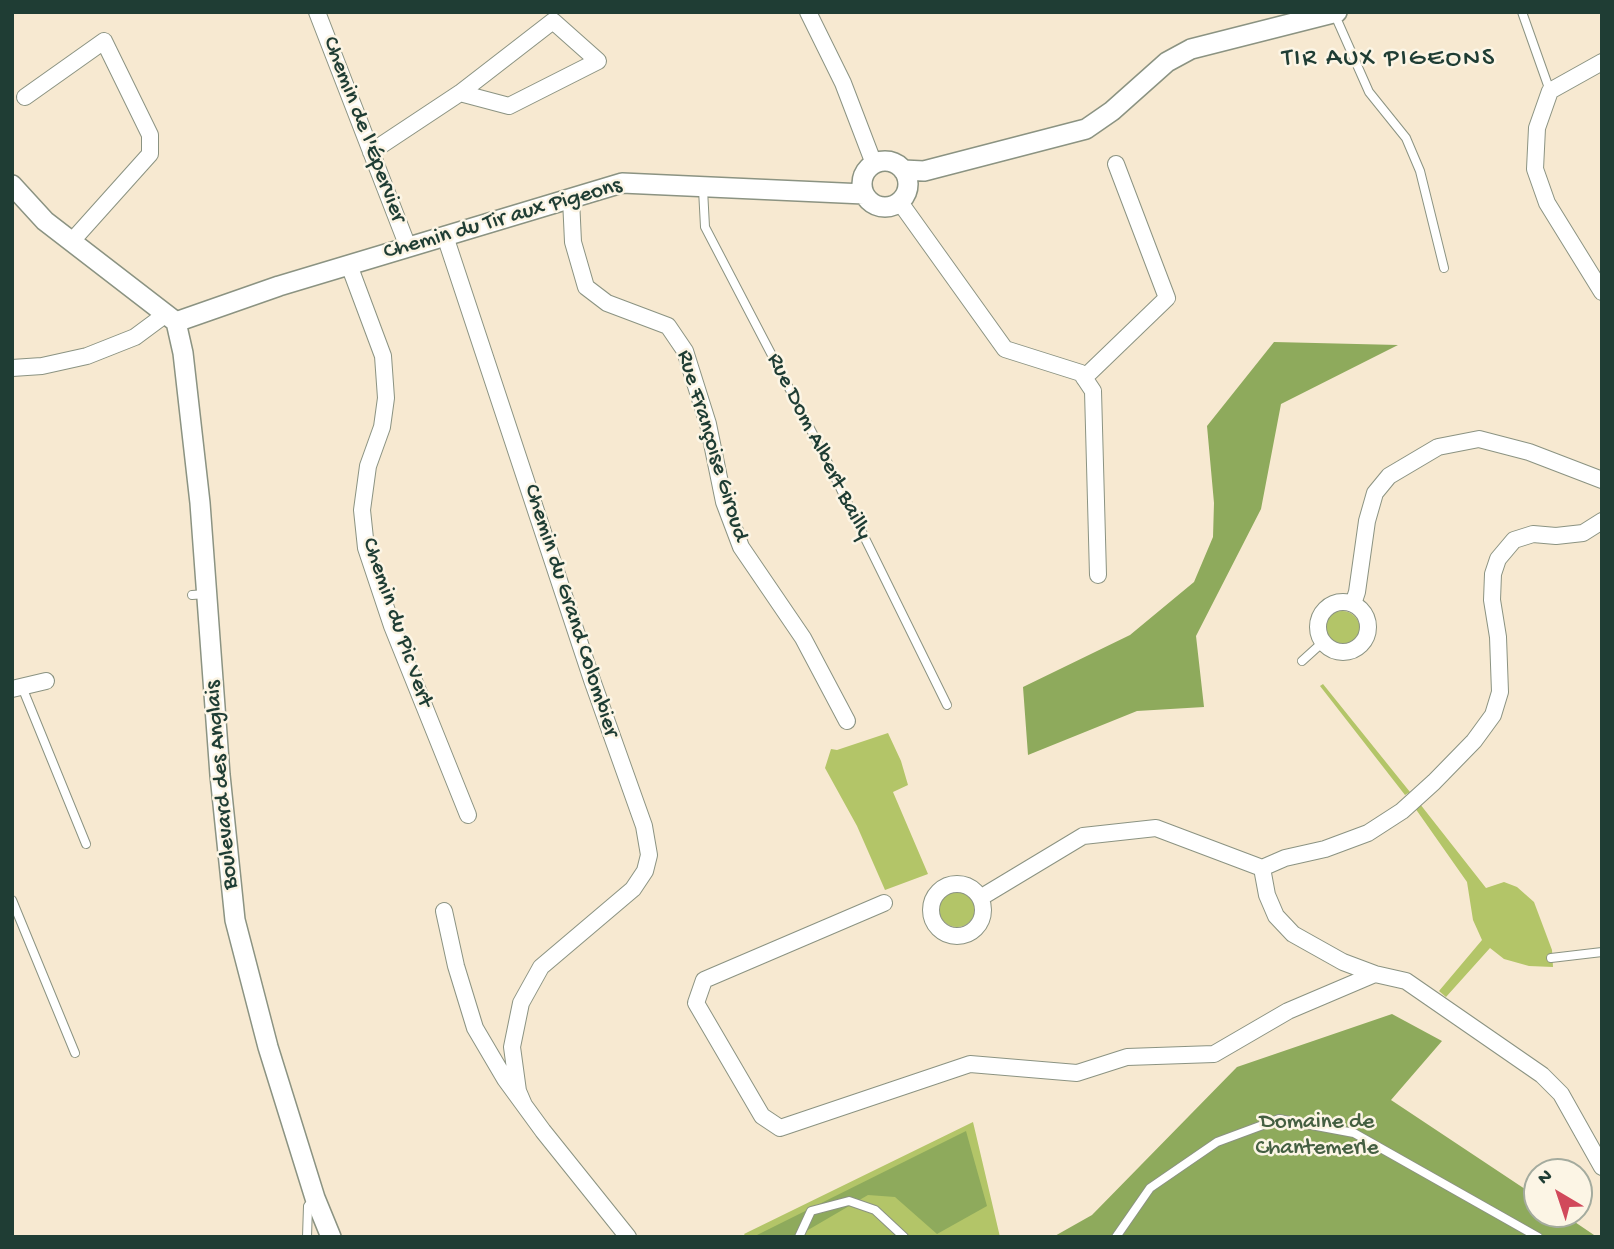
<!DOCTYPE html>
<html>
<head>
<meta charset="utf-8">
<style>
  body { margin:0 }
  #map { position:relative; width:1614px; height:1249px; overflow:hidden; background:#f7e9d1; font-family:"Gochi Hand",sans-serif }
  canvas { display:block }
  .frame { position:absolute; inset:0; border:14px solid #1f3d34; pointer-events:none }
  .north { position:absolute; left:1523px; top:1158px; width:70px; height:70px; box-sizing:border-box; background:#fcf5e5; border:2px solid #a4ab9e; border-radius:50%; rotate:321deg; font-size:19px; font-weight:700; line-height:28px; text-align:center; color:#1f3d34 }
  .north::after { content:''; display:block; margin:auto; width:24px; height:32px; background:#d1495b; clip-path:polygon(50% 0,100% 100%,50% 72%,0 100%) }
</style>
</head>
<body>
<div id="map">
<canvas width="1614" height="1249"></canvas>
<div class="frame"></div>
<div class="north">N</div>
</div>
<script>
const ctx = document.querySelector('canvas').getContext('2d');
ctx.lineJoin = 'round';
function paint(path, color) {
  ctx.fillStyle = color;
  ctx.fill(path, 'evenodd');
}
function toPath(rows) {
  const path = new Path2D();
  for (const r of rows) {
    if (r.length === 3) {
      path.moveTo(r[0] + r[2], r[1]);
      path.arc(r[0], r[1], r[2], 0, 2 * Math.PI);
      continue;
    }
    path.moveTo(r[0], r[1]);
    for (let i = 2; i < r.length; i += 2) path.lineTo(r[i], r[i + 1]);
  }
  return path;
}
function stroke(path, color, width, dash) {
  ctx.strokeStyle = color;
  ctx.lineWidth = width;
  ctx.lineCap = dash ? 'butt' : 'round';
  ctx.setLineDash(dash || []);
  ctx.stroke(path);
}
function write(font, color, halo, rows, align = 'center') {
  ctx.font = font + ' "Gochi Hand",sans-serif';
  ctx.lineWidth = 5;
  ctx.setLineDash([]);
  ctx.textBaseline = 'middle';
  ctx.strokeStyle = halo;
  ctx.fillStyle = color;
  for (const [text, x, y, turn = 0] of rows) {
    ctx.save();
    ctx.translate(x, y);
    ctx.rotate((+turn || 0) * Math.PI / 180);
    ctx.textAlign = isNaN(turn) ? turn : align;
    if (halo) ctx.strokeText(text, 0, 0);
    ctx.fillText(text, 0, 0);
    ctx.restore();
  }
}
const green = toPath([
  [1342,629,18],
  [1323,684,1410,792,1405,795,1320,686],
  [888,733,901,761,908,785,893,792,928,874,885,890,857,826,825,768,831,749,837,750],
  [1420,804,1486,888,1504,882,1517,887,1534,902,1552,950,1553,967,1529,966,1504,959,1490,948,1446,997,1439,991,1482,940,1473,920,1467,882,1415,808],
  [957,909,18],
  [973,1122,1000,1237,746,1237,744,1234]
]);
const forest = toPath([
  [1274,342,1398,345,1281,404,1261,509,1196,636,1204,707,1137,711,1028,755,1023,687,1130,635,1194,582,1213,537,1214,503,1207,426],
  [1392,1014,1442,1041,1391,1100,1537,1197,1537,1214,1563,1214,1597,1237,1053,1237,1092,1215,1237,1067],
  [966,1131,987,1206,937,1234,895,1197,868,1195,796,1237,753,1237]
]);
const service = toPath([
  [1522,12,1550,91],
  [1334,13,1369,92,1406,138,1420,171,1444,268],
  [703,189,705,227,825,457,947,705],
  [192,595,206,594],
  [1302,661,1323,642],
  [22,687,86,844],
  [12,900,75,1053],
  [1551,958,1602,952],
  [307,1237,308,1206,313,1200],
  [799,1237,811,1211,849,1201,875,1210,904,1237],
  [1116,1237,1150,1188,1217,1142,1279,1119,1354,1133,1538,1237]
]);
const minor = toPath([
  [317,12,408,247],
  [808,12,843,83,874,164],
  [1602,62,1550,91,1537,128,1535,169,1547,203,1602,292],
  [25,97,104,41,150,135,150,154,72,241],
  [371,152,460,93,553,21,598,61,509,106,460,93],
  [571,199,573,242,586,287,607,303,668,326,685,351,708,424,724,502,741,547,803,638,847,721],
  [899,201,1005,349,1081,373,1093,391,1098,575],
  [445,236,592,680,644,826,649,855,645,871,633,889,541,967,521,1003,512,1047,518,1091,524,1105],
  [349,265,383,356,386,398,382,427,368,466,362,510,366,548,392,626,468,815],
  [12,368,42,366,87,356,135,337,166,314],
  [1084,378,1167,298,1116,164],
  [1343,627,25],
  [1353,604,1357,592,1367,521,1375,493,1389,476,1438,447,1479,439,1529,452,1602,480],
  [12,689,46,681],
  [1262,868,1285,858,1325,849,1368,833,1402,811,1434,782,1474,741,1493,715,1500,692,1498,637,1492,600,1493,574,1498,559,1514,540,1533,534,1556,536,1583,533,1602,521],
  [957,910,26],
  [980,898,1083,836,1156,828,1262,868,1267,895,1276,916,1293,934,1343,962,1375,974,1406,981,1542,1075,1561,1094,1602,1167],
  [884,903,704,980,696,1003,762,1116,780,1128,970,1064,1077,1073,1127,1057,1214,1054,1288,1011,1375,974],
  [444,911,456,966,475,1028,505,1079,543,1131,628,1237]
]);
const tertiary = toPath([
  [885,184,23],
  [903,170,924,171,1086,129,1112,111,1167,62,1191,49,1337,12],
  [12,185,45,221,176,322],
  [176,322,183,353,200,503,220,775,235,920,268,1047,315,1198,331,1237],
  [176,322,279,286,622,183,864,194]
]);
const streetNames = [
  ["Chemin de l'Épervier",363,130,69],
  ["Chemin du Tir aux Pigeons",503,220,-16],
  ["Rue Françoise Giroud",711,446,73],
  ["Rue Dom Albert Bailly",818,447,63],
  ["Chemin du Grand Colombier",570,611,72],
  ["Chemin du Pic Vert",396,623,71],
  ["Boulevard des Anglais",223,785,-95]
];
const parkNames = [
  ["Domaine de",1317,1123],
  ["Chantemerle",1317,1149]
];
const quarterNames = [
  ["TIR AUX PIGEONS",1389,60]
];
paint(green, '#b3c568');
paint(forest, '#8eaa5c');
stroke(service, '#8b9382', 10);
stroke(minor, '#8b9382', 18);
stroke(tertiary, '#8b9382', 22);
stroke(service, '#fff', 8);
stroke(minor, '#fff', 16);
stroke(tertiary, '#fff', 19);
write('23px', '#1f3d34', '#fcf5e5', streetNames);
write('23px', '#445f41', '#fcf5e5', parkNames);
ctx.letterSpacing = '2px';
write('26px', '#1f3d34', '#fcf5e5', quarterNames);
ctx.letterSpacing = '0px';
</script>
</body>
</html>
